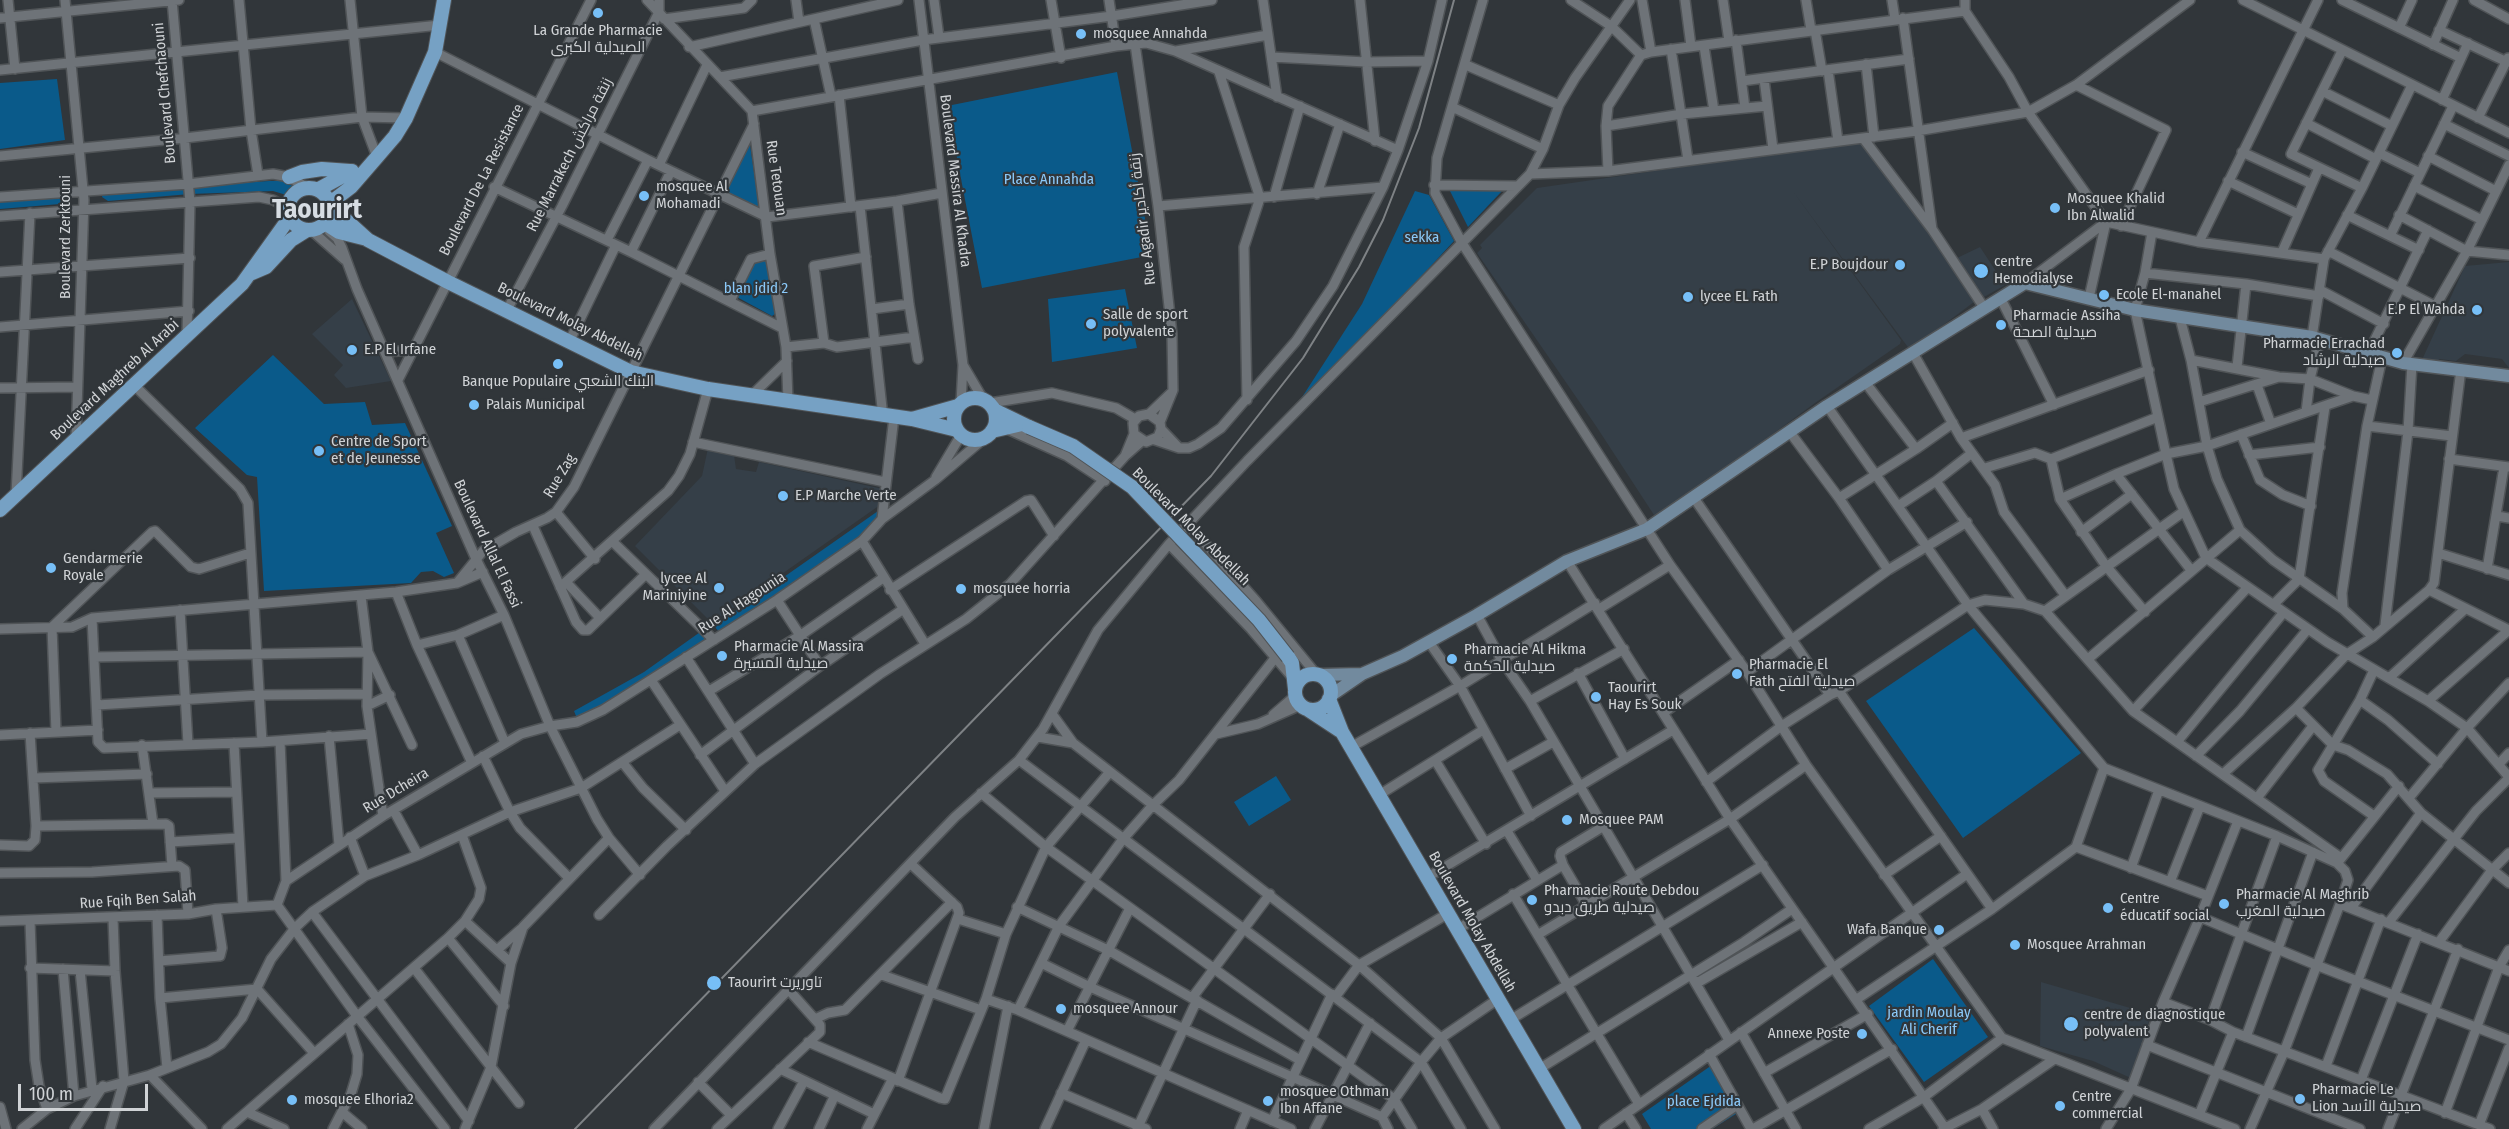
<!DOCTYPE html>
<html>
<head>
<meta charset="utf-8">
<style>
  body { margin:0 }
  #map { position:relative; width:2509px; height:1129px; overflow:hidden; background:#31363a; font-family:"Fira Sans Condensed",sans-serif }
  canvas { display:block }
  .scale { position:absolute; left:18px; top:1084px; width:130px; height:27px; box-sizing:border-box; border:3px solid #d0d3d6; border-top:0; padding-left:8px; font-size:18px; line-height:21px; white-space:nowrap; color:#d0d3d6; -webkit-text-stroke:4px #31363a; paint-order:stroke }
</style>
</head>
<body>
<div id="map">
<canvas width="2509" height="1129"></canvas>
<div class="scale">100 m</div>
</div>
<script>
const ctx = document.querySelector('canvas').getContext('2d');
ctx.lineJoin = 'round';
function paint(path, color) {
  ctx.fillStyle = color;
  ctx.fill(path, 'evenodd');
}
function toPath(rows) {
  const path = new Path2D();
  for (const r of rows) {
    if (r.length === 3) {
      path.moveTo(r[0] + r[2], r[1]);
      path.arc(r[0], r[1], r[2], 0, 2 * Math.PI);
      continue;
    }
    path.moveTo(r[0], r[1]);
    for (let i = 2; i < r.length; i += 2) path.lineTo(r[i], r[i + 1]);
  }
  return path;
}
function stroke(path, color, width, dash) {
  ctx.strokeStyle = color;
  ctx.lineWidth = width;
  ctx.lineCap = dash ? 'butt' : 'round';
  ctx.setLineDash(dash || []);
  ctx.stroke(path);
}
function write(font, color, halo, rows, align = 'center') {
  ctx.font = font + ' "Fira Sans Condensed",Cairo,sans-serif';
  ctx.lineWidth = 4.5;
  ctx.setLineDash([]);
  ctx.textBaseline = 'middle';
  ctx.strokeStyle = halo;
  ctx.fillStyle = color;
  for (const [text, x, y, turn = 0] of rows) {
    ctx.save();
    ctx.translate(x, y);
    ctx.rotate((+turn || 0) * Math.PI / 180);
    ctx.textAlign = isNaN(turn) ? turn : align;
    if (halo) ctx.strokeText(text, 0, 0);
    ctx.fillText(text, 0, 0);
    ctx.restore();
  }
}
const built = toPath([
  [1862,141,1978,299,1910,350,1792,190,1901,340,1900,344,1815,403,1659,518,1656,514,1654,515,1596,426,1477,253,1482,248,1480,245,1537,188],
  [1980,247,2005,285,1984,297,1957,258],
  [2509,262,2509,368,2502,359,2465,354,2456,361,2439,359,2438,363,2421,362,2465,266],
  [352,299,391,381,346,388,334,375,343,365,312,334],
  [708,448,734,455,736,469,756,472,759,462,883,489,880,505,712,623,635,546,702,476],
  [2041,982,2151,1014,2133,1079,2093,1061,2040,1046]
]);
const green = toPath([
  [1117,72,1152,255,982,288,947,106],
  [57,79,65,140,0,149,0,83],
  [750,145,759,207,757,207,724,191,746,146],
  [269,181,293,181,303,187,293,200,283,194,273,191,190,194,108,201,102,197,103,193],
  [1448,187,1500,189,1502,191,1468,227],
  [1415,191,1429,195,1454,241,1300,407,1297,405,1362,304],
  [64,196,65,200,60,204,0,209,0,198],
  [752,260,768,260,775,314,772,316,735,296],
  [1125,289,1137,348,1052,362,1048,299],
  [273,355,324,404,365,402,372,425,405,423,452,526,436,533,454,573,444,577,433,571,421,572,411,583,264,591,257,477,247,475,195,428],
  [888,504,885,520,721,634,714,626],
  [1974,628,2081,753,1963,838,1866,701],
  [703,630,707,638,654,676,578,721,574,711,644,672],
  [1276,776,1291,800,1249,826,1234,802],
  [1933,959,1988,1037,1924,1082,1869,1006],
  [1712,1065,1739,1112,1712,1129,1651,1129,1642,1114]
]);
const minor = toPath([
  [8,0,15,69],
  [65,0,84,200,76,439],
  [172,0,190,202,187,336],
  [239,0,251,130,258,175],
  [350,0,362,117,377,157],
  [647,0,752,111,770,254,786,347,788,401],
  [796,0,799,22],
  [919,0,963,365,961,403],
  [934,0,939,37],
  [1051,0,1061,58],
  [1109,0,1116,46],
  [1263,0,1277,97],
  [1360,0,1375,141],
  [1483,0,1437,158,1435,193,1462,243,1670,565,1747,672,1806,765,2002,1038,2235,1129],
  [1571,0,1611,26,1641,55],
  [1642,0,1651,52],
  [1685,0,1691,46],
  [1723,0,1729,41],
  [1806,0,1811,30],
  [1892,0,1895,19],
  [1965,0,1965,11,2009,77,2028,112,2106,222,2089,298],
  [2243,0,2509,133],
  [2342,0,2461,58],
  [2474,0,2509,19],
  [0,18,179,0],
  [1903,18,1932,229],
  [664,19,744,8,752,0],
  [814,19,831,96],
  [2399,28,2412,0],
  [1815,30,1822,71],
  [2439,30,2507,62],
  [1736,40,1745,108],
  [1135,44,1158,206,1172,334,1173,390,1160,422,1161,429,1158,437,1146,442,1134,434,1133,423,1139,416,1149,414,1160,422],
  [2433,45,2453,0],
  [1704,46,1714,111],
  [689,47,898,0],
  [1671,49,1688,160],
  [1176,51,1268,35],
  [2342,51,2291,154,2362,188],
  [435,52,648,160,767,217,897,201,942,193],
  [1272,57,1366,62,1428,61],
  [1866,64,1874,137],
  [1466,65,1559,105],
  [0,70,440,25],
  [1828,70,1838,141],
  [1219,72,1260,198,1244,247,1247,400],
  [720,77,923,40,1112,16,1212,0],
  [1764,79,1773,149],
  [1742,81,1909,59],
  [2076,85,2166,130,2121,226],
  [2322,91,2392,126],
  [839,95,851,207],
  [2442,100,2468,43],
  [1452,107,1543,149],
  [752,111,1116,46,1146,43,1175,51,1398,150],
  [2478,118,2508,58],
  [2306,123,2376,159],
  [2444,124,2509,156],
  [1606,126,1682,114,1767,106],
  [1863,138,1932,229,1985,309],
  [2242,152,2312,184],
  [2379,153,2420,173],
  [0,156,185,138,362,117,406,118],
  [2428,156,2496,191],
  [659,165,707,65],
  [1608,171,1606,126,1608,106,1641,55,1651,52,1965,11],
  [1530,174,1608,171,1917,131,2028,112,2076,85,2190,0],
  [2228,181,2298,214],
  [1434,185,1517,186],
  [2414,186,2482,220],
  [494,187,631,252,782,328],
  [1317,194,1340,124],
  [0,197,188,184,273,174,289,177,306,187],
  [1274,197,1300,106],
  [897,201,909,304,918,359],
  [860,206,883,417],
  [1158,206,1383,187],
  [2347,215,2419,250],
  [2399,215,2467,251,2509,255],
  [0,216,259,197,273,200,288,208],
  [311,230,345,260],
  [329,231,337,238,342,248,357,289,476,559,504,615,550,726,597,819,609,838,640,875],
  [2152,232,2145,273,2135,310,2166,454,2207,446,2353,396],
  [2390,236,2453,106],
  [607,240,648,160],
  [2199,242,2318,0],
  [2328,251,2437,307],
  [631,252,671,171],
  [2282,252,2319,168],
  [0,272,190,258],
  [2145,273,2246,284,2319,296],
  [2025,283,2106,222,2199,242,2324,259,2362,188,2412,85],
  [2320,290,2384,324],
  [2001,299,2054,405],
  [730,301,751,259,770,254],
  [872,309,909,304],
  [507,310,562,206,659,12,659,0],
  [2180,318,2191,360,2207,446,2217,479,2240,530,2273,560,2343,609],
  [0,327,189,311],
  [2312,337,2324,259],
  [570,340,616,245],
  [824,343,814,266,866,257],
  [786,347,824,343,837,347,914,337],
  [386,352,411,350],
  [1913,353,1961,438,1995,485,2004,512,2065,595],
  [2368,354,2428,230],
  [2191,360,2279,377,2310,379,2353,396,2372,400],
  [2403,363,2467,251,2509,165],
  [963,365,983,399],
  [2237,367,2246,284],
  [398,380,591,0],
  [1865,382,1916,449],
  [133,384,240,489,248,503,262,742],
  [2257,385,2271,424],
  [0,388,77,387],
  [751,396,787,361],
  [2199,402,2279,377],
  [990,403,1052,393,1116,408,1135,419],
  [1827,406,1968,605,2104,768,2277,836,2337,863,2345,871,2348,880,2340,904,2509,971],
  [2306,412,2310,379,2320,339],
  [1149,414,1172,392],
  [2367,426,2452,436],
  [1007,429,1067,456,1105,481],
  [1789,431,1839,498,1888,570],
  [1134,434,1125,456,1142,441],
  [2241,434,2260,480,2283,495,2311,506],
  [1961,438,2149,370],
  [1155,440,1179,448,1161,429],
  [693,442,885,482],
  [1179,448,1189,448,1198,444,1221,428,1296,341,1333,286,1383,187,1398,150,1428,61,1442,0],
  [2249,455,2320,447],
  [2051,459,2158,417],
  [2449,459,2509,467],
  [1985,468,2035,453,2051,459,2060,499,2106,566,2145,612],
  [2116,474,2191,570],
  [936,477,961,435],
  [1936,481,2024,604],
  [16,495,30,213],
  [1694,498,1830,695],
  [1839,498,1916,449,1953,423],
  [2060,499,2116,474,2166,454,2174,489,2206,558,2327,642,2428,701,2467,728,2509,777],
  [1898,506,1936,481,1972,453],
  [556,512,595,559],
  [2497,516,2509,518],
  [882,519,894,417],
  [1188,524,1257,602,1317,675],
  [533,526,576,622,583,630,588,630,645,575],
  [2081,532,2132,494],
  [862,541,925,644],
  [613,542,714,640],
  [1169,544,1251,629,1293,678],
  [2438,553,2509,575],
  [1567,561,1730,819,1945,1128],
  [2487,569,2504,467],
  [457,583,483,551,516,532,547,518,556,512,574,487,754,124],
  [567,583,600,618],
  [560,587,668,491,679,476,690,454,708,389],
  [890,590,1026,501,1031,500,1033,503,1054,536],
  [2429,590,2509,630],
  [396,592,417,645,472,763],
  [361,596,368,652,367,706,383,816],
  [777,600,820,666],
  [2274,604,2299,579,2325,407],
  [1599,609,1670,565],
  [180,610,188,744],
  [2045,611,2183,512],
  [1477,615,1501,659,1530,701,1729,1040],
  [92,618,98,742,104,748,262,742,371,734],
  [2385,625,2408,431,2412,364],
  [0,629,72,627,92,618,396,592,457,583,483,572],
  [458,635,505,743],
  [2373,637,2343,609,2342,593,2367,426,2382,358],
  [1429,642,1460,686,1531,816],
  [417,645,458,635,504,615],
  [94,657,368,652,412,745],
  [686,657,755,764],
  [2088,659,2240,530],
  [1747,672,1888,570,1967,522],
  [1578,673,1625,759],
  [2389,678,2464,610],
  [651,680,725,791],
  [709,691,801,635,883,578],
  [1839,691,1968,605,1985,600,2024,604,2045,611,2133,711,2341,858],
  [2360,700,2388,720,2438,764],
  [1530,701,1624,649],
  [2428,701,2509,630],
  [97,705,259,695,367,694],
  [367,706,390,695],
  [2296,708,2333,745,2348,750,2387,774,2421,813,2509,883],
  [2133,711,2248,587],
  [1663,713,1739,660],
  [1052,714,1073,743,1359,965,1441,1038,1495,1129],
  [1273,715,1295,696],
  [56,732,52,627,152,532,155,531,191,567,199,569,250,553],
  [1216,734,1258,724,1301,705],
  [0,735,98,730],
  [329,736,339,845],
  [1038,737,1073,743],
  [280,741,286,881],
  [2177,742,2284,612],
  [234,743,243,907],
  [142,745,153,824],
  [1351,747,1460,686,1595,603],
  [700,755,820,666,902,610],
  [483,756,510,812,520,828,568,877],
  [2196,756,2240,711,2308,629],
  [1019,760,1421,1062,1461,1129],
  [1435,760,1486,844],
  [623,763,643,788,686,830],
  [2499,764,2509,753],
  [1505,769,1553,742],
  [2223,774,2296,708,2347,654,2373,637,2429,590,2434,583,2461,369],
  [33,778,147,774],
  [1706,782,1783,725,1830,695,1839,691,1992,909],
  [150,793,235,792],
  [981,793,1046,847,1394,1099,1412,1129],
  [1379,795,1483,730],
  [2257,798,2313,726],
  [2409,798,2467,728,2509,683],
  [394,811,418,855],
  [2374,816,2324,781,2318,770,2360,700,2374,670],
  [36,826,166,824,169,826,172,866],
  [1507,831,1537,880],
  [350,837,365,876],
  [170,842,238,838],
  [0,845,29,846,35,840,36,826,30,733],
  [2076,847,2208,896],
  [2339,861,2399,786],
  [1563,865,1587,906],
  [2131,868,2159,790],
  [0,873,92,872,179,866,185,870,188,914],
  [1884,875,1941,836],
  [1428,877,1673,730],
  [2170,882,2200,806],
  [1513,894,1639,1104],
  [277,905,286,881,383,816,521,734,550,726,577,722,603,710,777,600,862,541,882,519,935,480,987,436],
  [277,905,357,1016,445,1129],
  [1017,907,1108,950,1300,1060],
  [2351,908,2421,813],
  [312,912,469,1121],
  [157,915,160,998,167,1068],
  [599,915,667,846,755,764,880,674,966,619,1010,584,1125,456],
  [2200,917,2316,965,2509,1040],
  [958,919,1006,934],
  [0,921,188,914,216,909,277,905],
  [30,921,35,1060,39,1086,47,1109],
  [465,921,511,963],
  [2389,922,2476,811,2509,778],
  [1458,929,1563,865,1560,856,1561,852,1604,826],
  [1539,934,1730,819,1806,765],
  [448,938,504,1006],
  [2439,942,2492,870,2509,853],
  [497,950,521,929],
  [159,961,220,956,222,948,216,909],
  [1041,963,1090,987,1382,1117,1388,1129],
  [30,968,115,971],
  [414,968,519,1103],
  [63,969,74,1096],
  [80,970,92,1089],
  [882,975,981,1010],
  [1697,983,1802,922],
  [1336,996,1359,965,1449,913],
  [160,998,257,989,314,1053],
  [1192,998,1270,894],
  [986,999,1018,1010,1291,1129],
  [1857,999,1992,909,2076,847,2104,768],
  [2163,1002,2210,1020,2233,1032,2490,1129],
  [1018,1010,1059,926,1123,839,1153,805,1179,780,1275,658],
  [815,1019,828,1013,845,1010,952,902],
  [1510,1020,1763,865],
  [2210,1020,2277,836],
  [1067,1031,1130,908],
  [1741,1032,1796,1129],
  [2246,1037,2313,852],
  [808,1042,940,1098,945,1099,986,999,1006,934,1046,847,1109,773],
  [2147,1045,2360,1129],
  [1709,1054,1751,1129],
  [2326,1066,2381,919],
  [780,1069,874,1114],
  [1539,1069,1744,942,1792,909],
  [1764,1073,1868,1014],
  [150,1075,202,1129],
  [2361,1080,2418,934],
  [898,1081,959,913,957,907,911,864],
  [698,1082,731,1115],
  [1061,1093,1146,1129],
  [0,1107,6,1129],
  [1982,1109,1993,1129],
  [247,1112,284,1129],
  [342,1112,362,1129],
  [1626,1113,1636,1129],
  [2445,1113,2499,967,2509,950],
  [2199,1115,2233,1032],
  [1382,1117,1421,1062,1441,1038,1498,999],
  [1272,1121,1332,994],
  [2479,1125,2509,1048],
  [22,1129,47,1109,74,1096,150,1075,208,1052,221,1044,242,1018,271,959,295,928,312,912,365,876,418,855,510,812,581,788,680,725],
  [75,1129,103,1086],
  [110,1129,124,1081,115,971,113,918],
  [227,1129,448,938,465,921,479,899,481,888,462,835],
  [333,1129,351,1094,357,1074,358,1055,348,1024],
  [465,1129,491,1067,511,963,523,927,609,838],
  [654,1129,955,817,1019,760,1043,729,1098,630,1169,544,1247,461,1530,174,1543,149,1559,105,1575,78,1630,0],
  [717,1129,820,1032,820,1025,788,989],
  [778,1129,804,1081],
  [819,1129,835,1095],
  [867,1129,893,1078],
  [984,1129,1008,1006],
  [1045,1129,1086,1040],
  [1137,1129,1197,1000],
  [1240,1129,1248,1110],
  [1315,1129,1370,1023],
  [1604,1129,1967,874],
  [1702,1129,1737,1105],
  [1753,1129,1892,1049],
  [1869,1129,1924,1097,2002,1038],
  [1943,1129,1982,1109,2053,1060],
  [2106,1129,2131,1089,2163,1002,2200,917,2238,821],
  [2250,1129,2284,1052,2340,904],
  [2388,1129,2458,949]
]);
const secondary = toPath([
  [1320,675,1361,674],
  [1330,696,1362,674,1403,656,1477,615,1567,561,1647,529,1827,406,2025,283,2135,310,2312,337,2403,363,2509,376]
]);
const primary = toPath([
  [289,177,302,172,322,169,350,171],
  [309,209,21],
  [319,189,352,171],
  [330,203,351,187,377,157,395,136,406,118,435,52,444,0],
  [330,211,347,221,368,240,448,282,631,372,708,389,912,419,957,430],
  [325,223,339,232,367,239],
  [252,273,266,267,291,240,307,230],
  [975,419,21],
  [994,410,1029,427],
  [912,419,958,406],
  [992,431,1022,424],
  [0,510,242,284,290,217],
  [1288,657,1292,663,1295,689],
  [1313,692,18],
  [1329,699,1342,732,1574,1129],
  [1307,709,1342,732]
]);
const rail = toPath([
  [575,1129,1211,476,1303,358,1359,267,1383,220,1419,128,1454,0]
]);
const primaryBridge = toPath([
  [1029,427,1073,446,1132,487,1259,620,1288,657]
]);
const markers = [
  [598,13,6,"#77bff7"],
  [1081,34,6,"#77bff7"],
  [644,196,6,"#77bff7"],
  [2055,208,6,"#77bff7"],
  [1900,265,6,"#77bff7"],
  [1981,271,8,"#77bff7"],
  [2104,295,6,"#77bff7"],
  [1688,297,6,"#77bff7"],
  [2477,310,6,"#77bff7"],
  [1091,324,6,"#77bff7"],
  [2001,325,6,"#77bff7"],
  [352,350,6,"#77bff7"],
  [2397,353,6,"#77bff7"],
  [558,364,6,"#77bff7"],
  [474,405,6,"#77bff7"],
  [319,451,6,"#77bff7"],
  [783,496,6,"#77bff7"],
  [51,568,6,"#77bff7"],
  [719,588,6,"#77bff7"],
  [961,589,6,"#77bff7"],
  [722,656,6,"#77bff7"],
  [1452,659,6,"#77bff7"],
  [1737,674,6,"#77bff7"],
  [1596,697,6,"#77bff7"],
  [1567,820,6,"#77bff7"],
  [1532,900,6,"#77bff7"],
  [2224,904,6,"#77bff7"],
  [2108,908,6,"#77bff7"],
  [1939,930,6,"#77bff7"],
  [2015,945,6,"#77bff7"],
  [714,983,8,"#77bff7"],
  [1061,1009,6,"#77bff7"],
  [2071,1024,8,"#77bff7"],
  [1862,1034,6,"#77bff7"],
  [2300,1099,6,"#77bff7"],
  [292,1100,6,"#77bff7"],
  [1268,1101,6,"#77bff7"],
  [2060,1106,6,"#77bff7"]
];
const poiNames = [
  ["La Grande Pharmacie",598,31,"center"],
  ["الصيدلية الكبرى",598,48,"center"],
  ["mosquee Annahda",1093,34],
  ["mosquee Al",656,187],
  ["Mohamadi",656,204],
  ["Mosquee Khalid",2067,199],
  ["Ibn Alwalid",2067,216],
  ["centre",1994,262],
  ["Hemodialyse",1994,279],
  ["E.P Boujdour",1888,265,"right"],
  ["Ecole El-manahel",2116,295],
  ["lycee EL Fath",1700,297],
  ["E.P El Wahda",2465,310,"right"],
  ["Salle de sport",1103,315],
  ["polyvalente",1103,332],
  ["Pharmacie Assiha",2013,316],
  ["صيدلية الصحة",2013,333],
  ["Pharmacie Errachad",2385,344,"right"],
  ["صيدلية الرشاد",2385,361,"right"],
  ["E.P El Irfane",364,350],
  ["Banque Populaire البنك الشعبي",558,382,"center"],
  ["Palais Municipal",486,405],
  ["Centre de Sport",331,442],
  ["et de Jeunesse",331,459],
  ["E.P Marche Verte",795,496],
  ["Gendarmerie",63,559],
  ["Royale",63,576],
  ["lycee Al",707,579,"right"],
  ["Mariniyine",707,596,"right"],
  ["mosquee horria",973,589],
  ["Pharmacie Al Massira",734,647],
  ["صيدلية المسيرة",734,664],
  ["Pharmacie Al Hikma",1464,650],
  ["صيدلية الحكمة",1464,667],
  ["Pharmacie El",1749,665],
  ["Fath صيدلية الفتح",1749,682],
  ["Taourirt",1608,688],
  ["Hay Es Souk",1608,705],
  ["Mosquee PAM",1579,820],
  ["Pharmacie Route Debdou",1544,891],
  ["صيدلية طريق دبدو",1544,908],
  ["Pharmacie Al Maghrib",2236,895],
  ["صيدلية المغرب",2236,912],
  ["Centre",2120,899],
  ["éducatif social",2120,916],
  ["Wafa Banque",1927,930,"right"],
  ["Mosquee Arrahman",2027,945],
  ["Taourirt تاوريرت",728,983],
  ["mosquee Annour",1073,1009],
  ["centre de diagnostique",2084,1015],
  ["polyvalent",2084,1032],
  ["Annexe Poste",1850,1034,"right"],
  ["Pharmacie Le",2312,1090],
  ["Lion صيدلية الأسد",2312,1107],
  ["mosquee Othman",1280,1092],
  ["Ibn Affane",1280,1109],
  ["Centre",2072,1097],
  ["commercial",2072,1114],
  ["mosquee Elhoria2",304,1100]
];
const streetNames = [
  ["Boulevard Chefchaouni",165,93,-95],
  ["Rue Marrakech زنقة مراكش",570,155,-63],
  ["Rue Tetouan",776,178,82],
  ["Boulevard De La Resistance",482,180,-63],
  ["Boulevard Massira Al Khadra",955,181,83],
  ["Rue Agadir زنقة أكادير",1143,219,-97],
  ["Boulevard Zerktouni",66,237,-90],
  ["Boulevard Molay Abdellah",570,322,26],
  ["Boulevard Maghreb Al Arabi",115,380,-43],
  ["Rue Zag",560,476,-59],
  ["Boulevard Molay Abdellah",1191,527,45],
  ["Boulevard Allal El Fassi",487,544,65],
  ["Rue Al Hagounia",742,603,-33],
  ["Rue Dcheira",396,791,-31],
  ["Rue Fqih Ben Salah",138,900,-4],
  ["Boulevard Molay Abdellah",1472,922,60]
];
const parkNames = [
  ["Place Annahda",1049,180],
  ["sekka",1422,238],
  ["blan jdid 2",756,289],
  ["jardin Moulay",1929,1013],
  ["Ali Cherif",1929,1030],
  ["place Ejdida",1704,1102]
];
const townNames = [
  ["Taourirt",317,210]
];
paint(built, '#353f48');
paint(green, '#0a5a8a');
stroke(minor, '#505457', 12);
stroke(secondary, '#505457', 15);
stroke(primary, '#505457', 16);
stroke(minor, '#6e7378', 9);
stroke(secondary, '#728a9e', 12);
stroke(primary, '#76a1c4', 14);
stroke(rail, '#7e8285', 2);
stroke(primaryBridge, '#505457', 16, []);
stroke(primaryBridge, '#76a1c4', 14);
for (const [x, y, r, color] of markers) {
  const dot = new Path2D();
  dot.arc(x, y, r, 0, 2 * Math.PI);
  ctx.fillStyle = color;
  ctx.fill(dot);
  stroke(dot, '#31363a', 2);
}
write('15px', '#d0d3d6', '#31363a', poiNames, 'left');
write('15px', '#d0d3d6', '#31363a', streetNames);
write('15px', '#8bc9f9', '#31363a', parkNames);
write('bold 27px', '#d7dde3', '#31363a', townNames);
</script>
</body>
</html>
